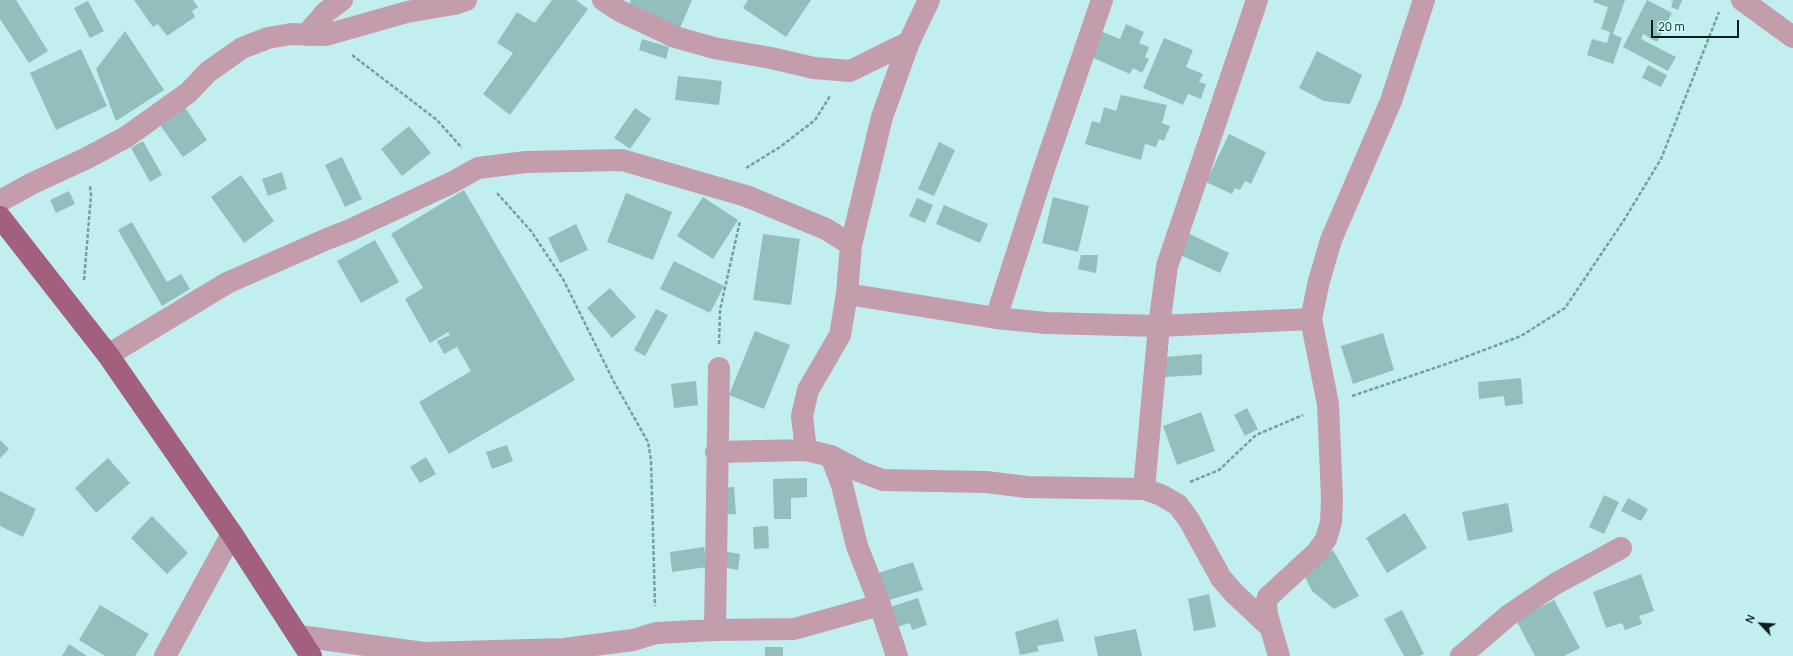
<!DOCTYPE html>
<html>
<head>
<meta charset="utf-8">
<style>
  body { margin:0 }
  #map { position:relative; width:1793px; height:656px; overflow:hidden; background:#c1efef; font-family:Manrope,sans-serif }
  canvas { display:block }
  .north { position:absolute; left:1741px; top:604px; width:40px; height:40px; -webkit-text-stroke:3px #cefcfd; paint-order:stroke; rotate:295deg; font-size:11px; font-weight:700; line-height:16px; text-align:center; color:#0b1d1d }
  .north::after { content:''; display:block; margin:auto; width:14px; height:18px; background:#0b1d1d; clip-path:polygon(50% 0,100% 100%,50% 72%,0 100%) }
  .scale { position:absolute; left:1651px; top:20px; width:88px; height:18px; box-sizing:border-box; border:2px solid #0b1d1d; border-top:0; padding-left:5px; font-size:12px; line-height:14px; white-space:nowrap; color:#0b1d1d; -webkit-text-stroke:3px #cefcfd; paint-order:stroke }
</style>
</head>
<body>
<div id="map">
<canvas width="1793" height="656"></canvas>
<div class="north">N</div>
<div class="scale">20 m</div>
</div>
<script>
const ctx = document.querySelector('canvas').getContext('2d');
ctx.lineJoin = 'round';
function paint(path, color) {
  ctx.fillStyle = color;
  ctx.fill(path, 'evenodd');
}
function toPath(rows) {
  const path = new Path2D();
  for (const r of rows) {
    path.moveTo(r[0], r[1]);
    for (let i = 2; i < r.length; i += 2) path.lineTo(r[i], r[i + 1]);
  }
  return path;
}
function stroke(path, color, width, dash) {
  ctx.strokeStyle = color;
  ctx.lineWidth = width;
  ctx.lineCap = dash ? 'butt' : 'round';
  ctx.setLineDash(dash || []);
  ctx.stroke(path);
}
const building = toPath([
  [0,0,16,0,48,51,29,63,0,19],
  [134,0,193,0,198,7,192,11,195,17,167,36,158,24,153,27],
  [552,0,576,0,588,9,510,115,483,94,513,53,497,43,517,12,535,23],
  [631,0,692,0,677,35,629,5],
  [748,0,811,0,786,37,743,8],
  [1594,0,1625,0,1613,34,1622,38,1613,64,1587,55,1592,39,1607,43,1610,32,1601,29,1608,7,1593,2],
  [1647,0,1672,13,1657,42,1643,34,1641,39,1676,57,1668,71,1623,47],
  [1670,0,1682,0,1678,10,1671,7,1673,1],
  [88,1,104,31,90,38,74,8],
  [1126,24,1144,32,1139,43,1149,47,1145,57,1149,59,1142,73,1133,68,1130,74,1089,56,1100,31,1120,39],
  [125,31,164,90,116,121,96,69],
  [1164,38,1193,50,1186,67,1203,74,1199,82,1206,84,1201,99,1188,94,1183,105,1143,88],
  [642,39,669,47,666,59,639,50],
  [81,49,107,106,56,130,30,73],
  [1317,51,1362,75,1350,104,1324,101,1299,88],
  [1648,65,1667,75,1661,87,1642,78],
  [678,76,722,81,719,105,675,100],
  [1121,95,1167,105,1162,123,1170,126,1164,141,1159,139,1156,147,1145,144,1141,160,1085,144,1092,121,1100,123,1104,107,1116,111],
  [182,103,207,140,183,157,157,121],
  [635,108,651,119,630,149,614,138],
  [409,126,431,153,402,176,381,149],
  [1229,134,1266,152,1251,184,1245,181,1240,190,1235,188,1232,194,1206,182],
  [143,141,162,175,150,182,131,148],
  [939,142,955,150,934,196,918,189],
  [342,157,362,199,345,207,325,165],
  [282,172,287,189,268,196,262,179],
  [241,175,274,221,244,243,211,197],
  [464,190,575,380,449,454,419,402,471,371,457,347,444,354,437,341,450,335,448,332,430,343,405,299,423,288,391,234],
  [69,191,75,204,56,213,50,200],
  [626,193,672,212,653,260,607,242],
  [703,197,738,220,713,259,677,236],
  [1053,197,1089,206,1078,252,1042,243],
  [917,198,933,205,925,223,909,216],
  [944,205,988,224,980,243,936,224],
  [132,222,167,282,181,274,190,289,162,306,118,230],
  [576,224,588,250,560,263,548,238],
  [1186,232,1229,253,1220,273,1178,254],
  [763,234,800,239,791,305,753,300],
  [375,240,399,282,361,303,337,261],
  [1081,255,1098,255,1096,273,1078,269],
  [674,261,724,286,710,313,660,289],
  [610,288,636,317,612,338,587,308],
  [656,309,668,315,645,356,634,350],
  [755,331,790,345,764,409,729,395],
  [1383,333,1394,370,1353,384,1341,346],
  [1202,354,1202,375,1164,377,1164,357],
  [1521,378,1523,404,1505,406,1504,396,1479,399,1478,382],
  [696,381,698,405,674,408,671,384],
  [1247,408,1258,429,1245,436,1234,415],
  [1201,412,1215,451,1177,465,1163,426],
  [0,440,9,449,0,458],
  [507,445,513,461,492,469,486,452],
  [426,457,436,474,420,483,410,467],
  [108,458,130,483,96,513,75,488],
  [807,478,807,497,791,498,791,519,774,519,773,479],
  [734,487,736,514,720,515,719,488],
  [0,491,36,509,23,537,0,526],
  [1604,495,1619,502,1604,534,1589,527],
  [1628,498,1648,509,1641,521,1621,511],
  [1508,503,1513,532,1468,541,1462,512],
  [1405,513,1427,548,1387,573,1366,538],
  [152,516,188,553,167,574,131,538],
  [768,526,769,548,754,549,753,527],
  [704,547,707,567,672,572,670,552],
  [1333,550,1359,596,1334,609,1312,591,1304,575],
  [723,551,740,554,738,570,721,567],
  [913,562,923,590,886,601,878,573],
  [1641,574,1654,611,1639,616,1642,624,1625,630,1622,623,1606,628,1593,592],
  [1209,594,1216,627,1194,631,1188,599],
  [918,598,927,625,912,630,910,623,897,627,890,607],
  [1554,600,1580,648,1564,656,1535,656,1516,620],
  [100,605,149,634,135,656,105,656,79,640],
  [1402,610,1424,654,1420,656,1404,656,1384,619],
  [1058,619,1064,641,1037,646,1039,651,1020,655,1015,632],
  [1136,629,1142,656,1098,656,1094,637],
  [69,644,87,656,62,656],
  [765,647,783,647,783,656,765,656]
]);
const path = toPath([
  [352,55,437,120,462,148],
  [746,168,780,147,815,120,830,96],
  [497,193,531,231,563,279,614,382,648,442,651,460,655,606],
  [84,280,91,195,90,186],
  [719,344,720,310,740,221],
  [1352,396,1455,361,1521,336,1565,308,1624,220,1661,159,1719,12],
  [1190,482,1219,470,1256,435,1303,415]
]);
const minor = toPath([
  [603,0,620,11,675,37,714,48,771,58,814,68,850,71,909,42],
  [1742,0,1793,37],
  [306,35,326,12,342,0],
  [0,201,31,184,87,158,126,137,188,93,208,72,242,48,268,38,291,34,326,35,407,12,454,4,466,0],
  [847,294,996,318,1046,323,1159,326,1311,319],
  [996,318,1044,169,1102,0],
  [108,355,227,283,327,239,350,230,453,182,478,168,526,162,622,160,746,196,826,229,851,245],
  [806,450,802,416,808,390,840,335,847,294,851,245,882,117,909,42,929,0],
  [716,452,806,450,831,456,861,472,883,480,986,482,1027,487,1144,489,1161,495,1178,505,1189,520,1221,578,1234,593,1270,627],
  [1144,489,1159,326,1167,266,1257,0],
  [880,605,897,656],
  [715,630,719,368],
  [299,636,424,653,564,649,633,640,656,633,715,630,794,629,880,605,857,546,842,485,831,456],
  [165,656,232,534],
  [1279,656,1267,615,1266,604,1268,597,1317,552,1326,539,1331,522,1332,499,1328,404,1311,319,1319,281,1331,240,1391,101,1424,0],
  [1461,656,1509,615,1555,584,1621,548]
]);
const major = toPath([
  [0,217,108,355,232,534,311,656]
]);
paint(building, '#92bebe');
stroke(path, '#7a9d9d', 2.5, [4, 2]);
stroke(minor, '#c49dad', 22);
stroke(major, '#a35f7e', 22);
</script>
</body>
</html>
